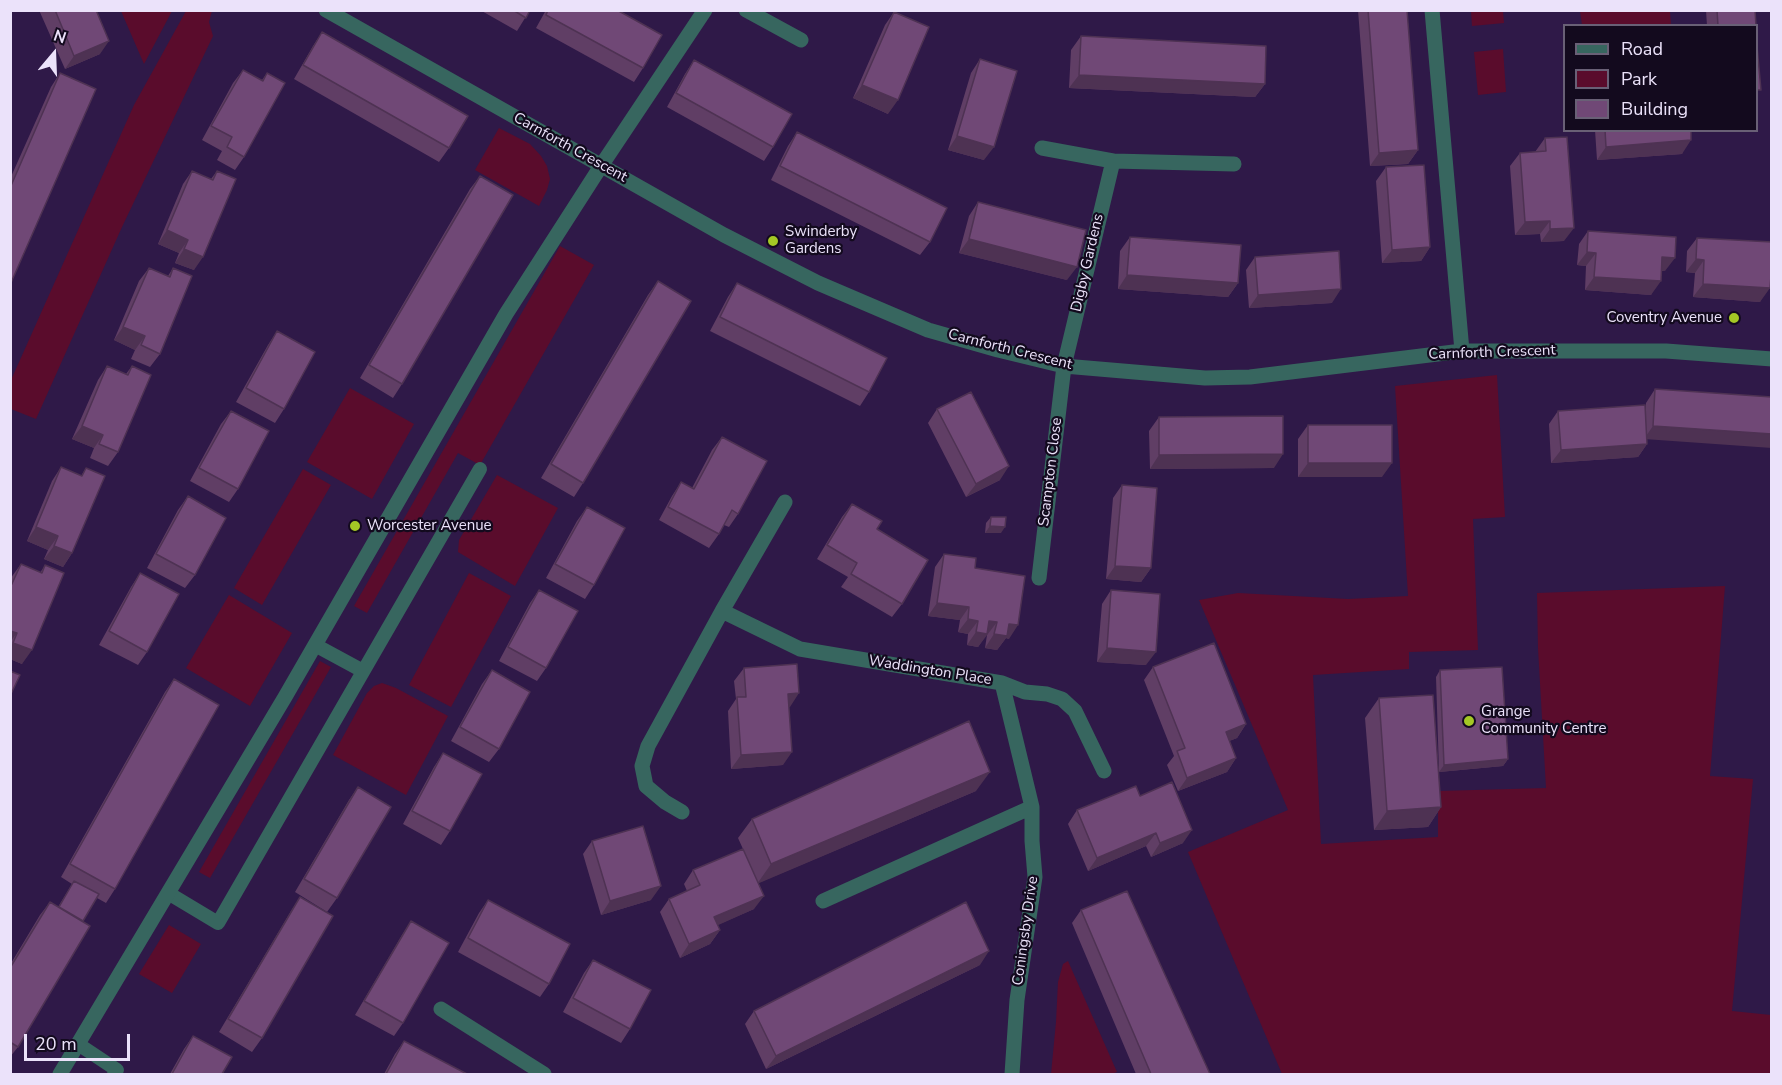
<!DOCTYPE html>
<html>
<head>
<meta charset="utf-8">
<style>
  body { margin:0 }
  #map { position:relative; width:1782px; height:1085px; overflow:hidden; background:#2f1948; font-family:"Nunito Sans",sans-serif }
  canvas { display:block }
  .frame { position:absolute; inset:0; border:12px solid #ebe2fa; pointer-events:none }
  .legend { position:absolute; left:1563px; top:24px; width:195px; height:108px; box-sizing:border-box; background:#130a1e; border:2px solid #696076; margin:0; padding:8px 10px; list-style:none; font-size:18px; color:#ebe2fa }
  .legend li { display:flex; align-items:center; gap:12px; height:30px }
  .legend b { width:30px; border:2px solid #696076 }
  .north { position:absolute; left:24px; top:24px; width:60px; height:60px; -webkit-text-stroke:4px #130a1e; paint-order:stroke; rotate:19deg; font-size:16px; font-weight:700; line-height:24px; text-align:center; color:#ebe2fa }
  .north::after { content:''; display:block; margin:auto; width:21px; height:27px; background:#ebe2fa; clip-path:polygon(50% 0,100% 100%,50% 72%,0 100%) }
  .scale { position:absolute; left:24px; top:1034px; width:106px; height:27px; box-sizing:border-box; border:3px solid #ebe2fa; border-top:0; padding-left:8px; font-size:18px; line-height:21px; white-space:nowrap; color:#ebe2fa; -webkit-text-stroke:4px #130a1e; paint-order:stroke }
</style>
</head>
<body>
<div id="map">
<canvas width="1782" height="1085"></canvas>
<div class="frame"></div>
<ul class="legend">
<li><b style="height:8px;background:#37665f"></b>Road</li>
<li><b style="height:16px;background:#5a0c2c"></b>Park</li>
<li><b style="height:16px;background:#704876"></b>Building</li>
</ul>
<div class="north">N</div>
<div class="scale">20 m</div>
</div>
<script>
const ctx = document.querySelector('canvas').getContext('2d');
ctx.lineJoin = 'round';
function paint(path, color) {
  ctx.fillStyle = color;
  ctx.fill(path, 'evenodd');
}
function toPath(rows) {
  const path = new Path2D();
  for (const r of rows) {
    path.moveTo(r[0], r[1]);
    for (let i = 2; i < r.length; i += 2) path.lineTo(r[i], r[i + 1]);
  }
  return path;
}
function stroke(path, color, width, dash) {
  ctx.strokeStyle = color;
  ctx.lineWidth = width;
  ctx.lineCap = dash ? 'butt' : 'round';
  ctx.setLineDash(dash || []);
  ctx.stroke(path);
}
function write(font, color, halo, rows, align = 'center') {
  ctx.font = font + ' "Nunito Sans",sans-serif';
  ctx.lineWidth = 4.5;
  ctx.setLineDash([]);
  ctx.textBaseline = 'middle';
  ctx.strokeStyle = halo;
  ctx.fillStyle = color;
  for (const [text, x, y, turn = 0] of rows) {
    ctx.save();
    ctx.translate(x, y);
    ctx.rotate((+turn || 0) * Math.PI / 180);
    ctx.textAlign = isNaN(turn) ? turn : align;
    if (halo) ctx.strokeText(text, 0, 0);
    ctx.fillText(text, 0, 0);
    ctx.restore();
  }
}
const green = toPath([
  [121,11,172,11,144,64],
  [186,11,212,11,209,22,213,36,122,227,36,419,11,409,11,380,134,105],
  [1471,11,1503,11,1504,23,1472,26],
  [1580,11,1670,11,1671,25,1582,25],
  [1503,49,1506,92,1478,95,1474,52],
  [499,128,530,144,541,156,547,166,550,179,547,190,539,206,475,170],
  [560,246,594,265,480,465,458,453,367,613,354,606],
  [1497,375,1505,517,1473,519,1478,650,1409,652,1409,669,1313,675,1321,844,1438,837,1438,791,1546,788,1538,648,1537,593,1725,586,1710,776,1753,779,1732,1011,1771,1015,1771,1074,1282,1074,1188,852,1288,810,1199,600,1238,593,1348,599,1408,596,1395,386],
  [350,388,414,424,372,499,307,462],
  [303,469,331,485,262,605,234,588],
  [497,475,558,508,515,586,458,552,459,540],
  [469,573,511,596,451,707,409,685],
  [229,595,292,633,250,706,186,668],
  [320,661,331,667,210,878,199,872],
  [382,683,396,688,448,716,406,795,333,755,367,693,374,686],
  [169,925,201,944,172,993,139,974],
  [1068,961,1117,1072,1111,1074,1051,1074,1056,1022,1058,982,1063,964]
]);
const service = toPath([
  [315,645,363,671],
  [168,893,218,923,480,469],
  [78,1044,117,1070,114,1074]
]);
const minor = toPath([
  [326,10,724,235,818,283,928,330,998,350,1064,366,1205,378,1250,377,1462,351,1666,351,1772,359],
  [746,10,801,40],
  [1432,10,1462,351],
  [1042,148,1113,161],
  [1039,578,1064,366,1113,161,1234,164],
  [722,611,800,649,1002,683,1025,692,1047,694,1062,699,1075,711,1104,771],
  [1002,683,1032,807,1032,841,1035,877,1017,1000,1012,1074],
  [682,812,665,802,646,786,642,766,648,746,722,611,785,502],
  [823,901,1032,807],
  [441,1009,544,1074],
  [60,1074,285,697,506,314,601,166,705,10]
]);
const wall = toPath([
  [39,10,96,10,100,54,65,69],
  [480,10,530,10,517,31],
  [546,10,617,10,643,68,634,82,536,28],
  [1358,10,1407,10,1418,150,1408,164,1370,166],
  [1706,10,1755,10,1756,26,1707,26],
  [894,12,888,114,853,98,885,25],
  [322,32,449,148,439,162,294,79,313,46],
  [1081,36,1265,84,1255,97,1069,88,1071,50],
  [980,59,984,160,948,150,971,73],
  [694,60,773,147,764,161,667,107,685,74],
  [243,70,262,80,267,73,244,157,235,170,217,160,222,151,202,140,233,83],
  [60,73,10,285,10,179,51,87],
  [1595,130,1691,130,1682,154,1597,160],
  [797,132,930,242,920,255,771,180,788,146],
  [1545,138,1564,241,1541,242,1540,234,1515,235,1510,166,1520,153,1535,152],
  [1386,167,1430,247,1421,261,1382,263,1376,181],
  [192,171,211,179,217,171,194,270,175,263,179,253,158,244,183,184],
  [480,176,402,384,393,398,360,378,470,189],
  [978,202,1067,280,959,253,969,216],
  [1588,231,1665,271,1661,271,1651,295,1585,290,1586,266,1577,265,1579,244],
  [1130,237,1238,283,1228,297,1118,289,1120,251],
  [1697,238,1772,242,1772,278,1770,278,1760,302,1693,297,1695,273,1686,272,1687,251],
  [1255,257,1332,303,1249,308,1246,270],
  [149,268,168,276,173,268,160,354,150,367,131,359,135,350,114,340,139,281],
  [658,281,583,483,574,497,541,478,648,295],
  [737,283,869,392,860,406,710,331,728,297],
  [277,331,284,409,275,423,236,402,268,345],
  [107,366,126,374,132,366,118,452,108,466,90,458,94,448,72,439,98,380],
  [1655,389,1772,397,1647,439,1647,444,1638,457,1551,463,1549,424,1558,411,1645,415,1646,403],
  [937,409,1000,480,966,497,928,423],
  [231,411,238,489,229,502,190,481,221,424],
  [1159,417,1274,468,1150,469,1149,431],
  [1308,425,1382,477,1298,477,1298,439],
  [722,437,738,514,729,527,724,525,719,534,709,548,659,520,672,496,681,482,692,488,712,450],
  [61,467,81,476,86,468,72,553,63,567,44,559,48,550,27,541,52,481],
  [1122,485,1151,568,1141,582,1106,579,1113,498],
  [188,496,195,575,185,588,147,568,178,510],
  [852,504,902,604,892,617,841,587,848,577,817,559,842,517],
  [587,507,594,585,585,599,546,578,577,521],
  [991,517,1001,533,985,533,986,523],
  [944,554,975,568,1009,639,1006,638,997,650,985,648,987,635,986,635,978,647,967,645,968,634,958,632,960,620,928,616,935,567],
  [21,564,40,573,45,565,22,664,10,659,10,579],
  [140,573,147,652,138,665,99,645,131,587],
  [539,590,546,668,537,681,499,661,530,603],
  [1111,590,1146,665,1097,662,1102,604],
  [1153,667,1246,724,1237,738,1229,741,1236,758,1227,772,1178,791,1167,765,1174,756,1144,680],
  [744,668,790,707,789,707,783,765,731,769,728,711,736,699,734,681],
  [492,670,499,749,489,762,451,741,482,684],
  [1440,670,1508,759,1503,766,1439,772,1436,677],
  [174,679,115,889,106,903,97,898,83,921,18,1047,10,1057,10,965,40,915,50,902,58,907,72,884,61,877,165,692],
  [1379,698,1441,807,1428,827,1374,830,1365,718],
  [443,753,450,831,441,845,403,824,434,767],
  [358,787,337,898,327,912,295,892,349,800],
  [976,791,758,883,754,909,717,925,720,930,710,944,680,958,660,912,669,899,687,891,684,884,693,870,743,849,738,838,752,819],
  [1140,796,1183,843,1151,857,1146,846,1088,871,1068,824,1077,810],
  [592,841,651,900,601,915,583,854],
  [300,897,262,1038,252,1052,219,1032,291,911],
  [488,900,549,984,540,997,458,952,479,913],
  [1081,910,1210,1074,1136,1074,1072,923],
  [411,921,403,1023,394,1036,355,1015,402,935],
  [593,960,630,1029,621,1043,563,1012,584,973],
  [980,965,766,1069,745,1024,754,1011],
  [193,1036,222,1074,170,1074,184,1049],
  [404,1041,467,1074,384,1074,395,1054]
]);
const shadedWall = toPath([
  [109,41,100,54,65,69,74,56],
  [1079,75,1265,84,1255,97,1069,88],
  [862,85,898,100,888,114,853,98],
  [957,136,994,147,984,160,948,150],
  [1691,140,1682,154,1597,160,1606,147],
  [1418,150,1408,164,1370,166,1379,153],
  [1550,221,1540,234,1515,235,1525,222],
  [1574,228,1564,241,1541,242,1550,229],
  [167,230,188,240,179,253,158,244],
  [969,239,1077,267,1067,280,959,253],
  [1430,247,1421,261,1382,263,1392,250],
  [184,249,203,257,194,270,175,263],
  [1587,252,1596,253,1586,266,1577,265],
  [1662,257,1675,258,1665,271,1653,270],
  [1696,259,1704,260,1695,273,1686,272],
  [1127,275,1238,283,1228,297,1118,289],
  [1594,277,1661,281,1651,295,1585,290],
  [1703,284,1770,288,1760,302,1693,297],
  [1341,289,1332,303,1249,308,1258,295],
  [123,327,145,336,135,350,114,340],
  [82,426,103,435,94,448,72,439],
  [1653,426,1772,434,1772,448,1644,439],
  [1647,444,1638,457,1551,463,1561,450],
  [1283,454,1274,468,1150,469,1159,455],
  [1308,463,1392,463,1382,477,1298,477],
  [1009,466,1000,480,966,497,976,484],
  [990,526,1005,527,1001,533,985,533],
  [36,527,58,536,48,550,27,541],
  [54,546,72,553,63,567,44,559],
  [1115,566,1151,568,1141,582,1106,579],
  [937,603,969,607,960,620,928,616],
  [968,619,978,621,968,634,958,632],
  [989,621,997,622,978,647,967,645,976,632],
  [1009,624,1018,625,1009,639,1006,638,997,650,985,648,994,634],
  [10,631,17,633,10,642],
  [13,643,32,650,22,664,10,659,10,646],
  [1107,648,1156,652,1146,665,1097,662],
  [799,693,790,707,779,707,788,694],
  [1246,724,1237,738,1217,746,1226,732],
  [792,752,783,765,731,769,741,755],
  [1236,758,1227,772,1178,791,1187,778],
  [1508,759,1503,766,1439,772,1444,765],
  [990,772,976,791,757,884,771,864],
  [1441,807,1428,827,1374,830,1387,811],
  [1192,830,1183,843,1151,857,1160,843],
  [1156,833,1146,846,1088,871,1097,858],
  [661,886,651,900,601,915,610,901],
  [764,896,754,909,705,931,714,917],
  [720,930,710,944,680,958,689,944],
  [989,951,980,965,766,1069,776,1056]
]);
const building = toPath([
  [55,10,96,10,109,41,74,56,55,10],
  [513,10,530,10,526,18,513,10],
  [548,10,617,10,662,35,643,68,546,15,548,10],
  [1368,10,1407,10,1418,150,1379,153,1368,10],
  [1717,10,1755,10,1756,26,1718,26,1717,10],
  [894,12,929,27,898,100,862,85,894,12],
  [322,32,468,116,449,148,303,65,322,32],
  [1756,35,1761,90,1756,90,1756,35],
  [1081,36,1266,46,1265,84,1079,75,1081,36],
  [980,59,1017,71,994,147,957,136,980,59],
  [694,60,792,114,773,147,676,93,694,60],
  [243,70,263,81,267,73,285,83,244,157,227,147,232,137,211,126,243,70],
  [60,73,96,89,10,285,10,188,60,73],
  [1605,130,1691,130,1691,140,1606,147,1605,130],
  [797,132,947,208,930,242,780,166,797,132],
  [1567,137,1574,228,1550,229,1550,221,1525,222,1520,153,1546,151,1545,138,1567,137],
  [1424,165,1430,247,1392,250,1386,167,1424,165],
  [192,171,213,180,217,171,236,179,203,257,184,249,188,240,167,230,192,171],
  [480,176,513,195,402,384,369,365,480,176],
  [978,202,1086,230,1077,267,969,239,978,202],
  [1588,231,1676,237,1675,258,1662,257,1661,281,1594,277,1596,253,1587,252,1588,231],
  [1130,237,1241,245,1238,283,1127,275,1130,237],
  [1697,238,1772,242,1772,264,1770,288,1703,284,1704,260,1696,259,1697,238],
  [1339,251,1341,289,1258,295,1255,257,1339,251],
  [149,268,170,277,173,268,192,276,160,354,141,345,145,336,123,327,149,268],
  [658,281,691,301,583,483,551,464,658,281],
  [737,283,887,358,869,392,720,317,737,283],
  [277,331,315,352,284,409,246,388,277,331],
  [107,366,128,375,132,366,151,375,118,452,99,444,103,435,82,426,107,366],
  [1655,389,1772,397,1772,434,1653,426,1655,389],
  [971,392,1009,466,976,484,937,409,971,392],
  [1645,405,1647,444,1561,450,1558,411,1645,405],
  [231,411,269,431,238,489,199,468,231,411],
  [1283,416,1283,454,1159,455,1159,417,1283,416],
  [1308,425,1392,425,1392,463,1308,463,1308,425],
  [722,437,767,461,738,514,732,510,719,534,668,507,681,482,694,489,722,437],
  [61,467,82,476,86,468,105,476,72,553,54,546,58,536,36,527,61,467],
  [1122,485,1157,488,1151,568,1115,566,1122,485],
  [188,496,226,518,195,575,156,554,188,496],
  [852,504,882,521,877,529,928,560,902,604,851,574,857,563,827,545,852,504],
  [587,507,625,528,594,585,555,564,587,507],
  [991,517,1006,517,1005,527,990,526,991,517],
  [944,554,976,558,975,568,1025,576,1018,625,1009,624,1007,636,994,634,997,622,989,621,987,634,976,632,978,621,968,619,969,607,937,603,944,554],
  [21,564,42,573,45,565,64,573,32,650,13,643,17,633,10,631,10,588,21,564],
  [140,573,179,594,147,652,109,631,140,573],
  [539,590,578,611,546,668,508,647,539,590],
  [1111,590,1160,594,1156,652,1107,648,1111,590],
  [1214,643,1246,724,1226,732,1236,758,1187,778,1177,751,1185,748,1153,667,1214,643],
  [797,664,799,693,788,694,792,752,741,755,737,697,746,697,744,668,797,664],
  [1502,667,1508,759,1444,765,1440,670,1502,667],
  [492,670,530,692,499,749,460,727,492,670],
  [10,671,20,675,10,696,10,671],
  [174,679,219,705,115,889,70,864,174,679],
  [1433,695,1441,807,1387,811,1379,698,1433,695],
  [969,721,990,772,771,864,752,819,969,721],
  [443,753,482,774,450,831,412,811,443,753],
  [1172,782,1192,830,1160,843,1156,833,1097,858,1077,810,1136,786,1140,796,1172,782],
  [358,787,391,807,337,898,304,879,358,787],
  [643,826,661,886,610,901,592,841,643,826],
  [743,849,764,896,714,917,720,930,689,944,669,899,700,885,693,870,743,849],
  [74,881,99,894,83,921,59,907,74,881],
  [1127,891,1210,1074,1151,1074,1081,910,1127,891],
  [300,897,333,916,262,1038,228,1019,300,897],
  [488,900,570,944,549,984,468,938,488,900],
  [50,902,90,926,18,1047,10,1042,10,968,50,902],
  [966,902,989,951,776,1056,754,1011,966,902],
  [411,921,449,943,403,1023,364,1001,411,921],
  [593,960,651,990,630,1029,573,998,593,960],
  [193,1036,232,1057,222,1074,172,1074,193,1036],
  [404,1041,467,1074,386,1074,404,1041]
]);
const markers = [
  [773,241,6,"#a4c825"],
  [1734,318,6,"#a4c825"],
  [355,526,6,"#a4c825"],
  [1469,721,6,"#a4c825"]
];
const streetNames = [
  ["Carnforth Crescent",570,148,29],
  ["Digby Gardens",1088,263,-77],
  ["Carnforth Crescent",1010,350,14],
  ["Carnforth Crescent",1492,353,-2],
  ["Scampton Close",1051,472,-83],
  ["Waddington Place",930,671,9],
  ["Coningsby Drive",1026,931,-82]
];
const poiNames = [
  ["Swinderby",785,232],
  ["Gardens",785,249],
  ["Coventry Avenue",1722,318,"right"],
  ["Worcester Avenue",367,526],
  ["Grange",1481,712],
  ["Community Centre",1481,729]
];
paint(green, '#5a0c2c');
stroke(service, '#37665f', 14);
stroke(minor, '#37665f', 15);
paint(wall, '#603e65');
paint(shadedWall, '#4e3253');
paint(building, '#704876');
stroke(building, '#4e3253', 1.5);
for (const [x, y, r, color] of markers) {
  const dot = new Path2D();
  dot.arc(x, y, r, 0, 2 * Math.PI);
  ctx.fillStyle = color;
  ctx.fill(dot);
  stroke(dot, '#130a1e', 2);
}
write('15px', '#ebe2fa', '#130a1e', streetNames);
write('15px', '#ebe2fa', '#130a1e', poiNames, 'left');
</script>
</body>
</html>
